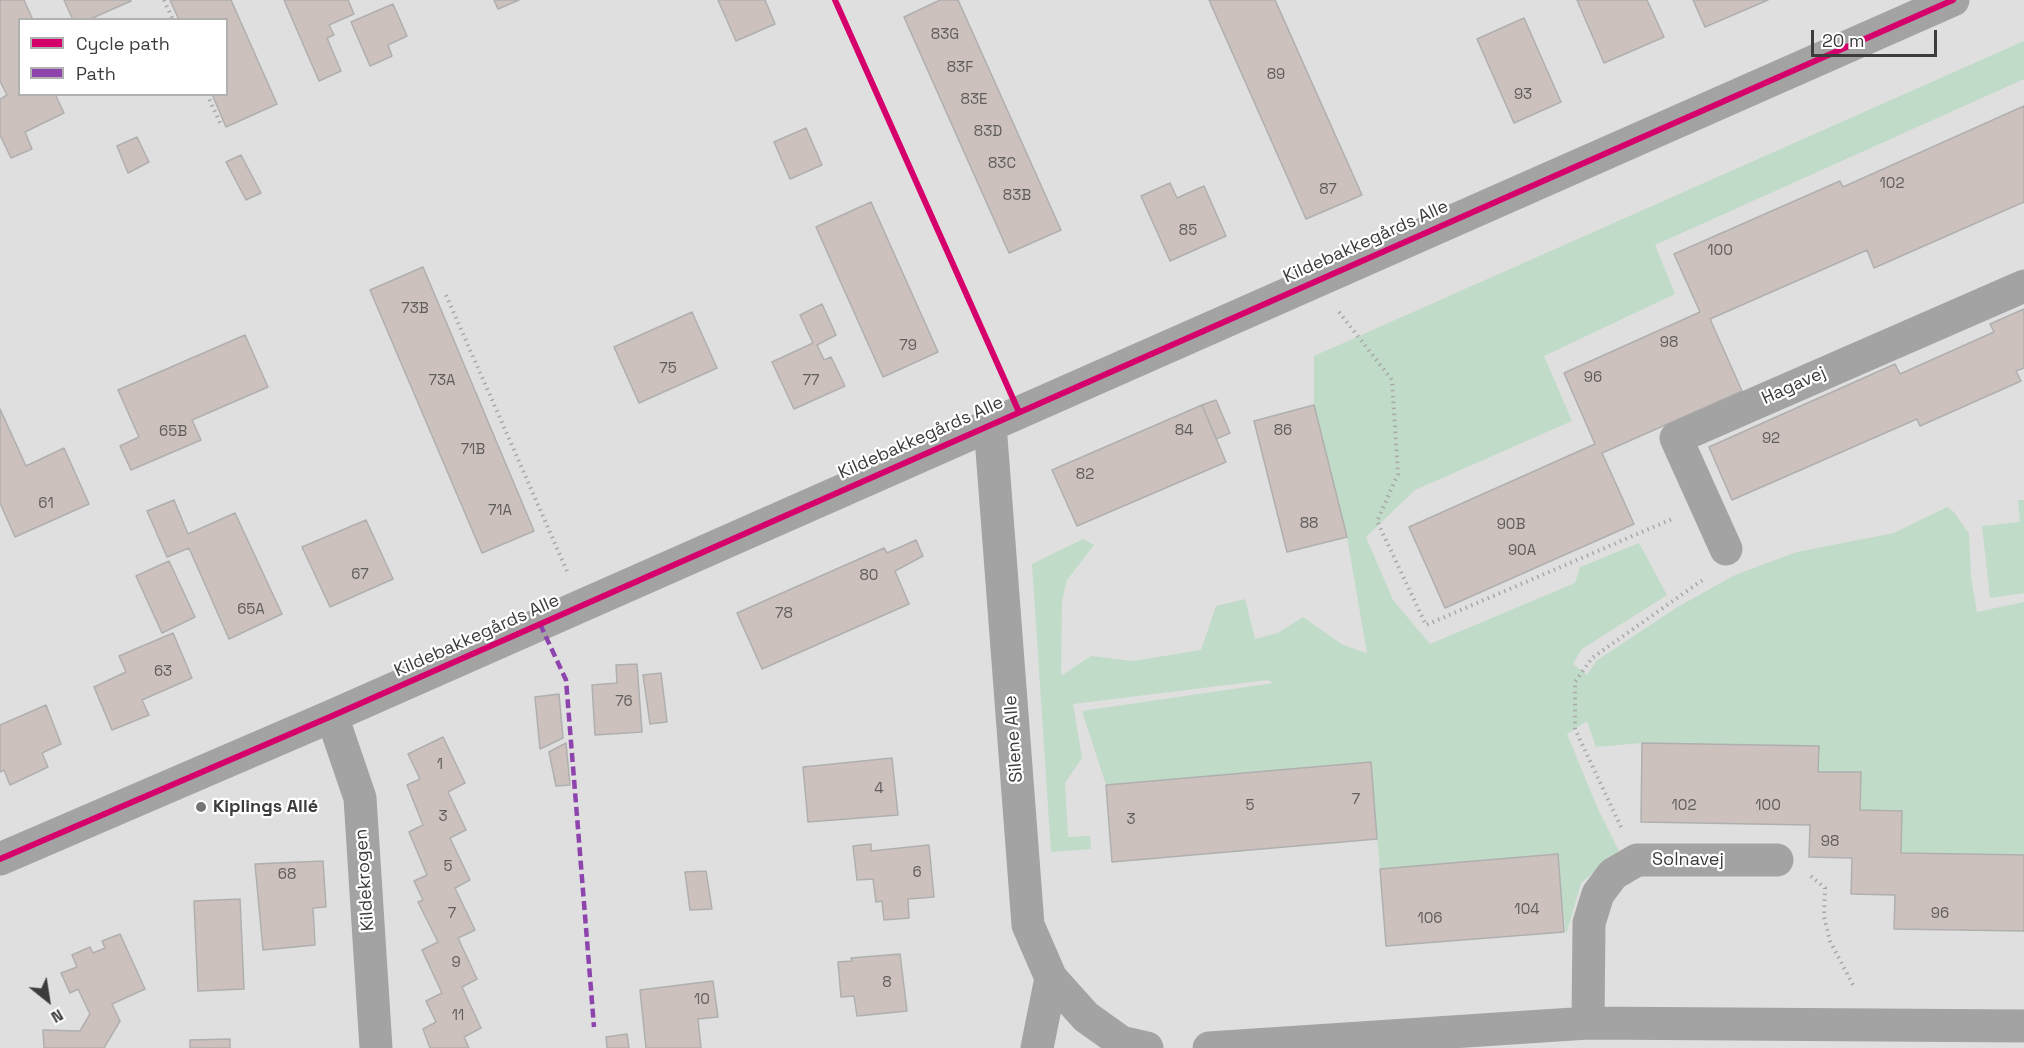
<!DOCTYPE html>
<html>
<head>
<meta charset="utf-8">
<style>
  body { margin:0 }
  #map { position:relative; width:2024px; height:1048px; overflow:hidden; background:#dfdfe0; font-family:"Space Grotesk",sans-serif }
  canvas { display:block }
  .legend { position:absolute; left:18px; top:18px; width:210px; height:78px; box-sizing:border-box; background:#fff; border:2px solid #b1b1b1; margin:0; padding:8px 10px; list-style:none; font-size:18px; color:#3c3c3d }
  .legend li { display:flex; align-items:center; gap:12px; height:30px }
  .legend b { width:30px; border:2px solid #b1b1b1 }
  .north { position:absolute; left:18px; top:970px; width:60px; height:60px; -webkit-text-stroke:4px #fff; paint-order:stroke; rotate:150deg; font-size:16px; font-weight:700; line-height:24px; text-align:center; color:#3c3c3d }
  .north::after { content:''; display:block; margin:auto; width:21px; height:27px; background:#3c3c3d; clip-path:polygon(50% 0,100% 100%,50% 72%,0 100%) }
  .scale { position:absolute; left:1811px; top:30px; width:126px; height:27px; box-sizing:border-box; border:3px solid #3c3c3d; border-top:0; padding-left:8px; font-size:18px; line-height:21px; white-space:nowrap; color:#3c3c3d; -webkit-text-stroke:4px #fff; paint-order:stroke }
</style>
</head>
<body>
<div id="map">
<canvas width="2024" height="1048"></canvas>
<ul class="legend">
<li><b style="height:8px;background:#d6006c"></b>Cycle path</li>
<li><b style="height:8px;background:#8e44ad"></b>Path</li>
</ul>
<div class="north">N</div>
<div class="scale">20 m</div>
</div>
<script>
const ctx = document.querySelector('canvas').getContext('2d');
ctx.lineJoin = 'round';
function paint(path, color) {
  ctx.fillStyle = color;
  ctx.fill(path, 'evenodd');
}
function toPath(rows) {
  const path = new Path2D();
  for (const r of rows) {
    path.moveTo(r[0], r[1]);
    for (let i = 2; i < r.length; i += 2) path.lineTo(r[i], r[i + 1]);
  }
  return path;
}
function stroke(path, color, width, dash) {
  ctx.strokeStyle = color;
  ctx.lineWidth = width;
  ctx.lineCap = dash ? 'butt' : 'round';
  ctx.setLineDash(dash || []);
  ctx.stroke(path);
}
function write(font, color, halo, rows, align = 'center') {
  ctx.font = font + ' "Space Grotesk",sans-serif';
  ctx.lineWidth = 4.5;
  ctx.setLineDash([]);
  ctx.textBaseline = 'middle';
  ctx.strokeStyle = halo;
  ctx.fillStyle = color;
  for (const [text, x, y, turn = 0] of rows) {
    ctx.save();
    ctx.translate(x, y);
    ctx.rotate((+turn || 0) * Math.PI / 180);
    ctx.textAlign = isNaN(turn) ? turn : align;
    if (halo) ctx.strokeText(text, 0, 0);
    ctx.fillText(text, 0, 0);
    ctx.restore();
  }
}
const green = toPath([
  [2024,41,2024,79,1655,245,1675,294,1544,356,1572,421,1415,490,1366,537,1393,600,1430,644,1575,583,1580,567,1639,543,1667,595,1582,649,1573,664,1587,675,1596,661,1676,608,1735,575,1797,552,1894,533,1947,507,1954,512,1969,534,1971,577,1977,612,2024,602,2024,855,1901,853,1902,811,1860,810,1861,773,1818,772,1819,747,1642,743,1596,747,1587,721,1567,734,1597,807,1619,851,1581,883,1566,935,1557,854,1380,869,1370,762,1106,785,1082,711,1274,683,1267,680,1073,704,1082,758,1065,783,1068,837,1090,836,1091,849,1051,852,1032,564,1083,539,1094,545,1067,580,1062,601,1061,676,1091,656,1133,661,1201,650,1216,606,1245,599,1255,639,1278,633,1303,617,1343,645,1367,653,1347,537,1314,405,1314,356],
  [2018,500,2024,500,2024,593,1990,598,1982,526,2020,522]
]);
const building = toPath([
  [0,0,24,0,33,20,20,20,20,94,55,94,64,113,25,132,32,149,11,158,0,135,0,99,7,95,0,81,0,0],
  [64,0,130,0,131,1,88,20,73,20,64,0],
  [170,0,231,0,277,104,226,127,212,94,226,94,226,20,179,20,170,0],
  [284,0,348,0,354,14,329,25,334,35,327,38,341,71,319,81,284,0],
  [494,0,519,0,498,9,494,0],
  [718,0,765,0,775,24,736,41,718,0],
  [940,0,958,0,1061,230,1009,253,904,17,940,0],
  [1209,0,1275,0,1362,195,1306,219,1209,0],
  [1577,0,1647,0,1664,37,1604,63,1577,0],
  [1693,0,1768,0,1705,27,1693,0],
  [393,4,407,36,388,45,392,56,370,66,351,22,393,4],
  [1524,18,1561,102,1514,123,1477,39,1524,18],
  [2024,106,2024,202,1874,268,1867,250,1710,319,1742,391,1602,453,1634,524,1445,608,1409,527,1595,444,1564,373,1700,312,1674,254,1840,181,1843,187,2024,106],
  [806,128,822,165,790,179,774,142,806,128],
  [137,137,149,162,128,173,117,146,137,137],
  [241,155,261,193,246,200,226,162,241,155],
  [1170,183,1177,198,1204,186,1226,236,1170,261,1141,196,1170,183],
  [871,202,938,352,883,377,816,227,871,202],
  [423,267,534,531,482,553,370,290,423,267],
  [822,304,836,335,817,345,824,360,831,357,845,386,794,409,772,362,813,343,800,315,822,304],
  [2024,309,2024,368,2016,371,2021,381,1920,426,1917,419,1732,500,1709,447,1895,364,1900,374,1994,332,1990,324,2024,309],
  [692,312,717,368,639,403,614,347,692,312],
  [245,335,268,387,192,420,201,440,131,470,120,446,139,437,118,390,245,335],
  [1216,400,1230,433,1216,439,1202,405,1216,400],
  [1202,405,1226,462,1077,526,1052,470,1202,405],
  [1314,405,1347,537,1287,552,1254,421,1314,405],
  [0,409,26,466,64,448,89,504,15,537,0,503,0,409],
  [174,500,188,534,235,513,282,614,229,639,189,548,167,557,147,511,174,500],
  [366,520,393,579,330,607,302,547,366,520],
  [916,540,923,556,895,571,909,604,762,669,737,613,884,548,887,553,916,540],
  [169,561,195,617,162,633,136,576,169,561],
  [173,633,192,678,142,700,149,715,112,730,94,687,126,672,119,656,173,633],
  [637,664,642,732,595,735,592,685,617,683,616,665,637,664],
  [661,673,667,722,650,724,643,675,661,673],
  [559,694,563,738,540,749,535,697,559,694],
  [46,705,61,744,42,753,48,767,10,785,4,770,0,772,0,725,46,705],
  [443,737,465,783,448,792,466,830,450,838,470,880,455,888,475,930,458,938,477,979,462,987,481,1028,464,1037,469,1048,430,1048,423,1029,436,1022,426,1001,442,993,422,950,438,942,418,902,423,900,414,881,427,875,409,832,423,825,407,785,420,779,408,754,443,737],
  [566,743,570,785,556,786,549,752,566,743],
  [1642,743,1819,746,1818,772,1861,772,1860,810,1902,811,1901,853,2024,855,2024,931,1894,929,1895,895,1851,894,1852,858,1809,857,1810,825,1641,822,1642,743],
  [892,758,898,815,808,822,803,767,892,758],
  [1371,762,1377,839,1112,862,1106,785,1371,762],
  [871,844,871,851,929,845,934,897,908,899,909,918,884,920,882,901,876,902,873,879,857,880,853,846,871,844],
  [1558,854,1564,932,1386,946,1380,869,1558,854],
  [323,861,326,907,313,908,315,945,263,950,255,864,323,861],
  [706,871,712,909,690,910,685,872,706,871],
  [240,899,244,989,198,991,194,901,240,899],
  [120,934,145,989,112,1004,120,1021,104,1048,44,1048,43,1030,80,1031,90,1014,78,989,70,993,61,973,77,967,72,955,90,947,93,953,105,948,102,941,120,934],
  [900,954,907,1011,857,1016,854,996,841,997,838,962,852,961,851,958,900,954],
  [713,981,718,1017,698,1019,701,1048,646,1048,640,990,713,981],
  [627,1034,629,1048,607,1048,606,1037,627,1034],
  [230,1039,230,1048,190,1048,190,1040,230,1039]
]);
const path = toPath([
  [164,0,173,20],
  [207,94,220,123],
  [446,295,567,571],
  [1339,312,1392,380,1398,474,1377,521,1426,625,1672,519],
  [1621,827,1575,729,1575,682,1592,658,1704,579],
  [1811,876,1825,888,1824,917,1830,941,1854,987]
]);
const minor = toPath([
  [990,424,1028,925,1051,978,1037,1048],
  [1726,549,1676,438,2024,286],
  [332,716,360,798,376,1048],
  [0,859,332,716,1953,0],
  [1051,978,1086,1017,1121,1042,1147,1048],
  [1588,1023,1589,923,1598,894,1613,874,1637,860,1777,860],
  [1209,1048,1588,1023,2024,1026]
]);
const quiet = toPath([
  [540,624,566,680,594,1027]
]);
const cycleway = toPath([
  [835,0,1019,412],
  [0,859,332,716,1953,0]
]);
const markers = [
  [201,807,6,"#757576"]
];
const numberNames = [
  ["83G",945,35],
  ["83F",960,68],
  ["89",1276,75],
  ["93",1523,95],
  ["83E",974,100],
  ["83D",988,132],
  ["83C",1002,164],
  ["102",1892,184],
  ["87",1328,190],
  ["83B",1017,196],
  ["85",1188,231],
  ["100",1720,251],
  ["73B",415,309],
  ["98",1669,343],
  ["79",908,346],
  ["75",668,369],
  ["96",1593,378],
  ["73A",442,381],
  ["77",811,381],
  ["84",1184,431],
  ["86",1283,431],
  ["65B",173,432],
  ["92",1771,439],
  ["71B",473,450],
  ["82",1085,475],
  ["61",46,504],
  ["71A",500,511],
  ["88",1309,524],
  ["90B",1511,525],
  ["90A",1522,551],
  ["67",360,575],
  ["80",869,576],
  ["65A",251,610],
  ["78",784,614],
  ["63",163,672],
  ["76",624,702],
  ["1",440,765],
  ["4",879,789],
  ["7",1356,800],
  ["5",1250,806],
  ["102",1684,806],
  ["100",1768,806],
  ["3",443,817],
  ["3",1131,820],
  ["98",1830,842],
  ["5",448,867],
  ["6",917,873],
  ["68",287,875],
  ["104",1527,910],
  ["7",452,914],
  ["96",1940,914],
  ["106",1430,919],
  ["9",456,963],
  ["8",887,983],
  ["10",702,1000],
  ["11",458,1016]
];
const streetNames = [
  ["Kildebakkegårds Alle",1366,242,-24],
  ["Hagavej",1794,386,-24],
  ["Kildebakkegårds Alle",921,438,-24],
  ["Kildebakkegårds Alle",477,636,-24],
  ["Silene Alle",1014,739,-94],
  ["Solnavej",1688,860],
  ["Kildekrogen",365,880,-94]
];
const poiNames = [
  ["Kiplings Allé",213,807]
];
paint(green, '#c0dbc7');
paint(building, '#cdc1be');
stroke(building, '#afafaf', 1.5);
stroke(path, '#a8a8a9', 4, [1.5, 4.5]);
stroke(minor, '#a3a3a3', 33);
stroke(quiet, '#8e44ad', 4.5, [9, 4.5]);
stroke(cycleway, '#d6006c', 6);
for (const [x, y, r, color] of markers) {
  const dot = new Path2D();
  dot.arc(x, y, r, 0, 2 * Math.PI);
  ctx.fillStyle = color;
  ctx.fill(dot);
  stroke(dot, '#fff', 2);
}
write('15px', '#605d5d', null, numberNames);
write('18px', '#3c3c3d', '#fff', streetNames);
write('bold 18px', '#3c3c3d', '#fff', poiNames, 'left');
</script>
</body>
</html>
